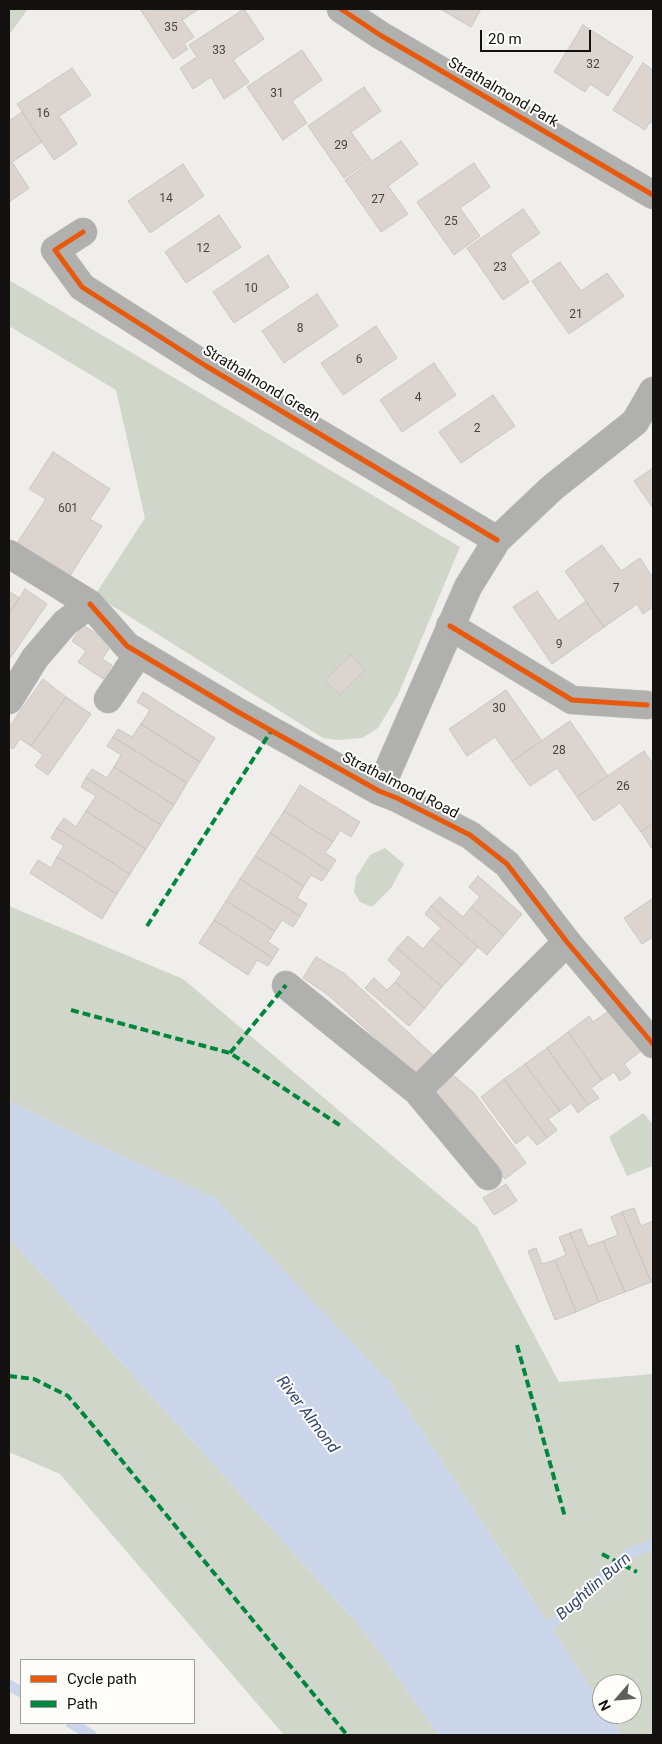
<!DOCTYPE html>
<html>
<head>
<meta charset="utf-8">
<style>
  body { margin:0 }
  #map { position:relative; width:662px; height:1744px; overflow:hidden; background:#f0eeeb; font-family:Roboto,sans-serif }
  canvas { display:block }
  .frame { position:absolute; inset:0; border:10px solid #141210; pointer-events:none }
  .legend { position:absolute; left:20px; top:1659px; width:175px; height:65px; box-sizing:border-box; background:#fefdfa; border:1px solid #a09f9c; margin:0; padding:6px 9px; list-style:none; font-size:15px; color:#141210 }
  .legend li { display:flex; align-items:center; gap:10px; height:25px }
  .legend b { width:25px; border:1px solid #a09f9c }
  .north { position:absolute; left:592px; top:1674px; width:50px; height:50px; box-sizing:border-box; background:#fefdfa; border:1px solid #a09f9c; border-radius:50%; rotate:243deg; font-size:14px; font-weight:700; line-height:20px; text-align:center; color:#141210 }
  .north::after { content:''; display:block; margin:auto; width:18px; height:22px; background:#615f5d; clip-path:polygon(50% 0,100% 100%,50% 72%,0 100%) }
  .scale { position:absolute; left:480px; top:30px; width:111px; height:22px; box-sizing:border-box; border:2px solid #141210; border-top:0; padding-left:6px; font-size:15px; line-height:18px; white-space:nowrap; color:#141210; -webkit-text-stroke:4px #fefdfa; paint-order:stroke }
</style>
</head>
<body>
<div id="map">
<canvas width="662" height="1744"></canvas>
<div class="frame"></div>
<ul class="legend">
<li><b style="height:6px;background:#e8590c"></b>Cycle path</li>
<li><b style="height:6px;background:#00873e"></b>Path</li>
</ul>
<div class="north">N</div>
<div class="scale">20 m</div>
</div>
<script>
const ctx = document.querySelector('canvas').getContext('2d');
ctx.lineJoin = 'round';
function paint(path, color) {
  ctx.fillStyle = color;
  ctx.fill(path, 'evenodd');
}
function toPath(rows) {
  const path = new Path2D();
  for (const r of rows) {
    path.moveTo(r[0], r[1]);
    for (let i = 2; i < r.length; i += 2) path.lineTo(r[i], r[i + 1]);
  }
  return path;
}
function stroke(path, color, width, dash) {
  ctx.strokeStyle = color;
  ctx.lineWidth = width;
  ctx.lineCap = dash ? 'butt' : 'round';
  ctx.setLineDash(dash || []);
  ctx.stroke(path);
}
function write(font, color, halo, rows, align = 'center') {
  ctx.font = font + ' Roboto,sans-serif';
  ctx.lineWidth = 4;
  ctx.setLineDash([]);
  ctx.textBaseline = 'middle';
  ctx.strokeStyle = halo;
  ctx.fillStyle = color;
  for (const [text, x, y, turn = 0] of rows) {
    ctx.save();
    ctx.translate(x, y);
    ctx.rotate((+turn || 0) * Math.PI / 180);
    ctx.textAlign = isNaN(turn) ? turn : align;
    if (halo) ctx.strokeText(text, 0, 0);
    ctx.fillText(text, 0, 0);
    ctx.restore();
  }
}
const green = toPath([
  [9,9,28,9,9,35],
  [9,280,460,547,398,695,378,728,362,738,337,740,323,738,95,595,145,518,116,390,9,326],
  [385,848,404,864,391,888,372,907,360,902,354,892,356,877,370,855],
  [9,906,183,979,477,1227,559,1382,653,1374,653,1735,622,1735,608,1714,632,1714,632,1684,602,1684,602,1705,390,1382,84,1138,9,1101],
  [643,1113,653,1124,653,1166,627,1176,609,1137],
  [9,1238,364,1631,439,1735,284,1735,60,1474,9,1452]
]);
const water = toPath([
  [9,1101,84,1138,215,1198,390,1382,602,1705,602,1714,608,1714,622,1735,439,1735,364,1631,9,1238]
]);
const stream = toPath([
  [535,1629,550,1626,628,1554,653,1544],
  [9,1685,21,1692],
  [71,1723,91,1735]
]);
const building = toPath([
  [140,9,199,9,182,20,194,37,184,44,188,49,173,59,140,9],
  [244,9,264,39,233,60,249,82,224,99,211,77,193,89,180,68,197,57,189,45,244,9],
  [440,9,481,9,471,27,440,9],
  [583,25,633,57,608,96,590,84,585,92,554,72,583,25],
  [302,50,322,80,292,101,307,123,283,140,247,87,302,50],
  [643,63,653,70,653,124,650,122,645,130,613,110,643,63],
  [72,68,91,95,59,116,77,144,54,160,17,104,72,68],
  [364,87,381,111,351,132,371,160,344,178,308,126,364,87],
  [22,112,42,142,12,162,29,188,9,202,9,121,22,112],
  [401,141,418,164,388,186,408,214,381,232,345,180,401,141],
  [474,163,490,187,460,208,480,236,454,255,417,202,474,163],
  [183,164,204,196,150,233,128,201,183,164],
  [523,209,540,233,510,254,529,282,503,300,467,248,523,209],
  [219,215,241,247,186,283,165,252,219,215],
  [268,255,289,287,234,323,213,292,268,255],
  [560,262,581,291,607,273,624,296,569,334,532,281,560,262],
  [317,294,338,326,284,363,262,331,317,294],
  [376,326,397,358,343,395,321,363,376,326],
  [434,363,456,395,402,432,380,400,434,363],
  [493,395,515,426,461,463,439,432,493,395],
  [53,452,110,489,90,519,102,526,69,577,17,543,46,499,29,489,53,452],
  [653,468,653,508,634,481,653,468],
  [602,545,621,571,640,558,653,578,653,607,643,614,637,604,604,627,565,571,602,545],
  [25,589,47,604,9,660,9,614,25,589],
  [9,591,19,598,9,614,9,591],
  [537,591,558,621,586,601,604,627,552,664,513,607,537,591],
  [83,625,112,644,102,659,112,665,103,679,78,662,86,651,72,641,83,625],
  [351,655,365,670,339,695,325,680,351,655],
  [43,679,66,697,31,746,20,739,13,749,9,746,9,727,43,679],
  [506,690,542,741,512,761,495,737,467,756,449,729,506,690],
  [143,692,215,738,200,762,141,724,150,710,137,702,143,692],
  [66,697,91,714,48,775,35,766,43,755,31,746,66,697],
  [570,721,608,776,577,797,557,768,530,786,512,761,570,721],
  [141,724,200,762,187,783,113,737,118,729,132,737,141,724],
  [113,737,187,783,174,805,114,767,121,755,107,746,113,737],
  [644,751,653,764,653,823,641,832,620,803,594,821,577,797,644,751],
  [114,767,174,805,161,825,86,778,92,769,107,778,114,767],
  [86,778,161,825,146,849,86,811,96,796,81,787,86,778],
  [300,785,360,822,351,837,340,830,333,842,284,811,300,785],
  [86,811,146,849,130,874,57,828,64,818,76,827,86,811],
  [284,811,333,842,325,853,336,860,329,871,270,833,284,811],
  [653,823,653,850,641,832,653,823],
  [57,828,130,874,117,894,57,857,64,846,51,838,57,828],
  [270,833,329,871,322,881,311,875,304,886,255,856,270,833],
  [255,856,304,886,297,898,307,904,300,916,240,879,255,856],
  [57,857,117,894,102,919,30,873,38,860,51,868,57,857],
  [478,876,522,914,504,935,471,907,480,897,469,887,478,876],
  [240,879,300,916,293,927,282,920,275,931,226,901,240,879],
  [440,897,463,917,471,907,504,935,487,955,431,906,440,897],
  [653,898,653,937,642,944,624,918,653,898],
  [226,901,275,931,268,942,279,949,273,958,214,920,226,901],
  [431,906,478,947,462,965,431,939,441,928,425,914,431,906],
  [214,920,273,958,268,966,257,960,248,975,199,943,214,920],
  [408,936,423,949,431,939,462,965,442,987,397,948,408,936],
  [397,948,442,987,425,1008,395,982,402,973,388,960,397,948],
  [316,957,345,974,434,1056,417,1075,327,994,303,978,316,957],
  [374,978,387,990,395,982,425,1008,409,1026,365,988,374,978],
  [610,1010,641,1051,624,1064,631,1073,620,1081,614,1072,602,1080,568,1032,589,1016,593,1022,610,1010],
  [568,1032,602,1080,591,1088,599,1098,588,1105,547,1048,568,1032],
  [547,1048,588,1105,578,1113,571,1103,560,1111,525,1064,547,1048],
  [525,1064,560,1111,548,1119,557,1130,547,1138,504,1079,525,1064],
  [453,1075,474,1093,526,1163,505,1179,455,1113,436,1094,453,1075],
  [504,1079,547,1138,537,1145,528,1135,516,1144,481,1097,504,1079],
  [506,1184,517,1201,494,1215,483,1198,506,1184],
  [634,1208,641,1226,653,1221,653,1281,651,1282,622,1212,634,1208],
  [622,1212,651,1282,625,1292,603,1241,618,1235,611,1217,622,1212],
  [581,1229,588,1246,603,1241,625,1292,599,1302,570,1233,581,1229],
  [570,1233,599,1302,576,1312,555,1260,566,1255,559,1237,570,1233],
  [536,1248,542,1264,555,1260,576,1312,555,1320,528,1251,536,1248]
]);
const minor = toPath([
  [341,9,380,35,653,195],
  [83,232,55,250,82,287,206,366,497,540],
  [9,554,90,604,127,646,238,712,379,791,397,798,470,835,507,864,567,942,653,1044],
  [450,626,572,700,647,705],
  [108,699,139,653],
  [9,700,35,658,65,623,90,604],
  [379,791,468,587,497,540,552,488,635,422,653,391],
  [286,985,417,1091,488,1176],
  [417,1091,567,942]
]);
const quiet = toPath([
  [147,926,271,731],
  [71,1010,230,1053,341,1126],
  [230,1053,286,985],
  [517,1345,565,1517],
  [9,1376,34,1379,68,1396,95,1428,347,1735],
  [602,1554,637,1572]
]);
const cycleway = toPath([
  [341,9,380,35,653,195],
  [83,232,55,250,82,287,206,366,497,540],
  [90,604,127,646,238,712,379,791,397,798,470,835,507,864,567,942,653,1044],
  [450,626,572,700,647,705]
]);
const numberNames = [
  ["35",171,28],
  ["33",219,51],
  ["32",593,65],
  ["31",277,94],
  ["16",43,114],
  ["29",341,146],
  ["14",166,199],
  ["27",378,200],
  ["25",451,222],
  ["12",203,249],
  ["23",500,268],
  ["10",251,289],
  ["21",576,315],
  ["8",300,329],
  ["6",359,360],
  ["4",418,398],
  ["2",477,429],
  ["601",68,509],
  ["7",616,589],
  ["9",559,645],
  ["30",499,709],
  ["28",559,751],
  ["26",623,787]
];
const streetNames = [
  ["Strathalmond Park",503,93,30],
  ["Strathalmond Green",261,384,31],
  ["Strathalmond Road",400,786,27]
];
const waterNames = [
  ["River Almond",307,1415,53],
  ["Bughtlin Burn",594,1587,-41]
];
paint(green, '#d1d6ca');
paint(water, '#ccd6eb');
stroke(stream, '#ccd6eb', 11);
paint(building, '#dcd4cf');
stroke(building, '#c8c6c4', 1);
stroke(minor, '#cccbc9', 29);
stroke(minor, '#b0b0af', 28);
stroke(quiet, '#00873e', 4, [8, 4]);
stroke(cycleway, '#e8590c', 5);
write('12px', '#474441', null, numberNames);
write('15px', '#141210', '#fefdfa', streetNames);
write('italic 16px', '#334772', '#fefdfa', waterNames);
</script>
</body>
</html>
